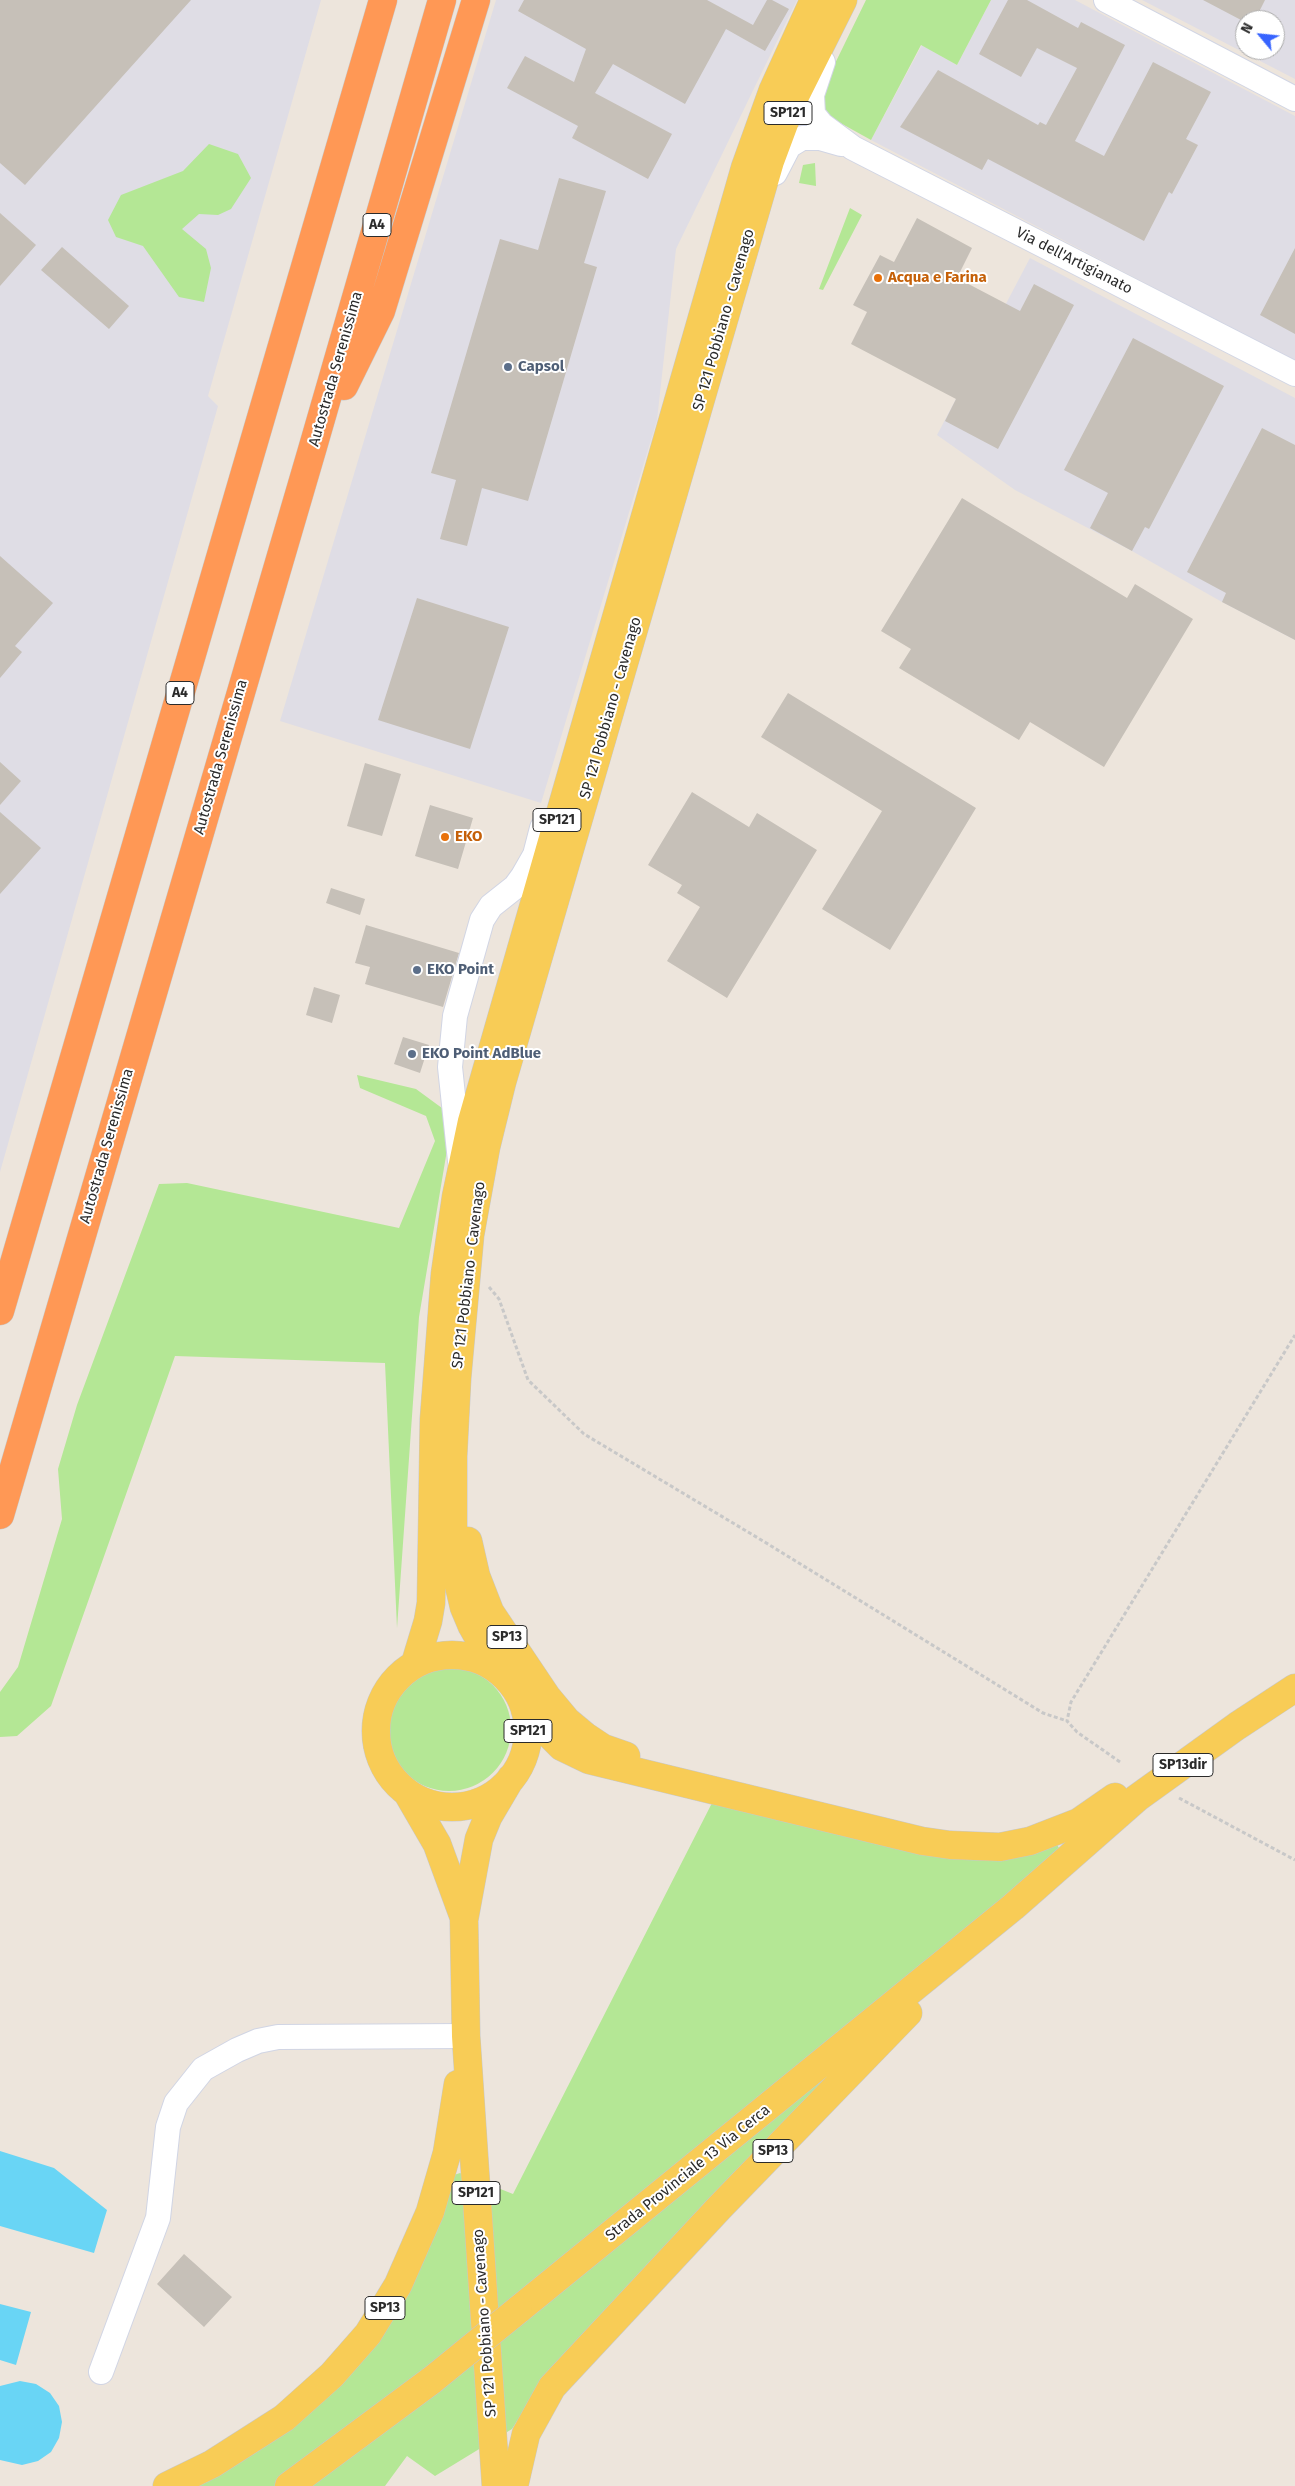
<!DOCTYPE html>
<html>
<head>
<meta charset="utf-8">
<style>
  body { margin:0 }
  #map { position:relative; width:1295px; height:2486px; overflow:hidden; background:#ede5dc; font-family:"Fira Sans",sans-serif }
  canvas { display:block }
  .north { position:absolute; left:1235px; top:10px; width:50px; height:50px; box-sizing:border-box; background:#fff; border:1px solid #aaa; border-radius:50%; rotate:298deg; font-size:14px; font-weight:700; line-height:20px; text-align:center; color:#2b2b2b }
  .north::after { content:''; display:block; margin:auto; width:18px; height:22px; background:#3764ff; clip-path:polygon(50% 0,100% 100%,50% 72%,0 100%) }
</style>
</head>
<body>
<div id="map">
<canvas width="1295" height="2486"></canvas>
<div class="north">N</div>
</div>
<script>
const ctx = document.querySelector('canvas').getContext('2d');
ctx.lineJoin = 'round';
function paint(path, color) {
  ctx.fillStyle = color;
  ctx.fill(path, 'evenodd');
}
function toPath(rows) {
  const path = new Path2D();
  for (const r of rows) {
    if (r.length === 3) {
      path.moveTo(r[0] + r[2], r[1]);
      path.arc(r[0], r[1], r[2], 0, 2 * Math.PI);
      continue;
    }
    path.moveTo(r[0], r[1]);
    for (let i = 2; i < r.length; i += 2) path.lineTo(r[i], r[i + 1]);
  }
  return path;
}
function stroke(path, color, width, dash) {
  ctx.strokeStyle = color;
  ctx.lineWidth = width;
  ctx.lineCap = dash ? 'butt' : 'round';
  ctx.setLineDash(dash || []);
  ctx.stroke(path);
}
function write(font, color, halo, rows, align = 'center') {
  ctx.font = font + ' "Fira Sans",sans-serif';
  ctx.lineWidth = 4;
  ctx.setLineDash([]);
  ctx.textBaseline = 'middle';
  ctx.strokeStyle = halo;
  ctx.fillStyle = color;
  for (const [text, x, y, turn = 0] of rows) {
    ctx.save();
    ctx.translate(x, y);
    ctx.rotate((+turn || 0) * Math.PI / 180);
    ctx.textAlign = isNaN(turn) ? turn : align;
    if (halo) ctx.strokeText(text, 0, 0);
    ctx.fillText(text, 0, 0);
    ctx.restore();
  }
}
const industrial = toPath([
  [0,0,321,0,208,396,218,406,0,1172],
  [496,0,797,0,676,249,657,420,541,803,280,721],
  [991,0,1075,0,1295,116,1295,361,871,140,922,45,957,65],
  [1142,0,1295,0,1295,79],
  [1245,20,1275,20,1275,50,1245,50],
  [1030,258,1295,398,1295,640,1222,602,1132,551,1015,490,937,435]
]);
const green = toPath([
  [866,0,991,0,957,65,921,45,871,140,826,115,823,88],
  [209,144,238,154,251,178,231,209,218,215,199,214,182,229,206,249,211,268,204,302,179,297,143,246,116,237,108,220,121,195,183,171],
  [815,163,816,186,799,183,803,165],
  [850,208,862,215,823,290,819,289],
  [357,1075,416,1089,446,1111,446,1156,419,1317,397,1628,385,1363,175,1356,51,1706,17,1736,0,1737,0,1692,18,1667,62,1519,58,1469,77,1405,159,1184,187,1183,399,1228,435,1141,426,1116,360,1088],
  [449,1729,62],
  [713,1801,948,1854,1056,1843,1059,1848,541,2384,512,2429,435,2476,407,2456,385,2486,191,2486,312,2408,451,2176,460,2173,513,2194]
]);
const water = toPath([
  [0,2151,54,2168,107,2210,94,2253,0,2226],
  [0,2304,31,2312,16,2365,0,2360],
  [20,2381,36,2384,50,2393,59,2406,62,2422,59,2438,51,2452,38,2461,22,2465,0,2460,0,2386]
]);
const building = toPath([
  [0,0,191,0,25,185,0,163],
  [524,0,707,0,753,25,767,0,772,0,789,9,765,51,726,29,685,104,613,64,595,93,672,134,648,179,572,138,578,126,507,88,525,56,574,82,586,49,518,11],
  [1008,0,1027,0,1078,28,1081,22,1125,45,1075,141,1104,156,1153,62,1211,92,1186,139,1198,145,1172,194,1169,192,1144,241,988,159,982,170,900,127,938,70,1038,125,1040,122,1046,125,1077,68,1037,48,1021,77,979,54],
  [1203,0,1265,0,1255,20,1241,20],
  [559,178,606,191,584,263,597,267,528,501,482,488,467,546,440,539,456,480,431,473,500,239,538,250],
  [0,213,36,245,0,286],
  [917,218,972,248,957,278,1020,311,1034,284,1074,305,998,449,945,421,956,399,851,344,867,312,853,305,880,255,894,262],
  [62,247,129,306,109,329,41,270],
  [1295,248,1295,334,1260,315],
  [1133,338,1224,386,1149,529,1145,527,1132,551,1090,528,1108,493,1064,470],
  [1262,428,1295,445,1295,640,1222,602,1226,593,1187,572],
  [962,498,1127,598,1135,584,1193,619,1104,767,1030,722,1019,740,899,668,911,649,881,631],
  [0,556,53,603,15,646,22,652,0,678],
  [417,598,509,627,470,749,378,720],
  [788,693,976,808,890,950,822,909,882,811,761,737],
  [0,762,21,781,0,805],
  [365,763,401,774,382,836,347,826],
  [692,792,749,827,757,813,817,850,727,998,667,961,700,907,677,893,682,885,648,865],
  [430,805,473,818,458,869,415,856],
  [0,812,41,848,0,894],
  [331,888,365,899,360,915,326,903],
  [366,925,459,953,443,1007,365,984,370,967,355,963],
  [314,987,340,995,332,1023,306,1015],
  [403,1037,429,1045,420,1073,394,1064],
  [184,2254,232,2297,204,2327,157,2284]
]);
const path = toPath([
  [489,1287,499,1299,528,1380,584,1434,763,1541,1043,1713,1067,1721],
  [1120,1762,1077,1732,1067,1721,1071,1702,1295,1335],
  [1179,1798,1295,1860]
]);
const minor = toPath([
  [1106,0,1295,99],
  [823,62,812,95,813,114,822,125,853,148,1295,374],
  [775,173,789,146,802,138,820,138,841,144],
  [460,1161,450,1067,455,1016,482,920,491,906,515,887,523,876,535,855,542,828],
  [101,2372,158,2218,168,2127,176,2103,203,2069,237,2050,258,2041,278,2037,466,2036]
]);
const major = toPath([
  [468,1541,476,1576,490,1612,547,1697,567,1721,585,1736,603,1748,626,1756],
  [452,1731,76],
  [415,1664,428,1621,431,1603,434,1419,445,1274,456,1197,472,1121,745,168,773,90,814,0],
  [495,1667,472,1626,464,1607,457,1577,453,1535,453,1456,457,1378,470,1235,486,1147,502,1082,770,161,792,102,843,0],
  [525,1710,562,1747,589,1760,922,1841,950,1845,1000,1847,1030,1841,1079,1822,1115,1797],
  [408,1794,437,1844,463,1915],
  [518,2310,1013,1907,1137,1798,1237,1726,1295,1688],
  [167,2486,212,2464,284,2418,332,2375,368,2334,398,2285,430,2212,447,2153,458,2084],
  [289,2486,432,2380],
  [496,2486,466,2036,464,1920,479,1839,488,1817,511,1778],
  [514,2486,526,2434,552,2387,720,2207,908,2013]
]);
const highway = toPath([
  [344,386,381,311,476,0],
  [0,1311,383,0],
  [0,1515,312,450,442,0]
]);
const majorBridge = toPath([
  [432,2380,518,2310]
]);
const markers = [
  [878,278,5,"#e8710a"],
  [508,367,5,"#5c6f8a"],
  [445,837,5,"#e8710a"],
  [417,970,5,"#5c6f8a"],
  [412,1054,5,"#5c6f8a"]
];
const shields = [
  [788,113,48],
  [377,225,28],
  [180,693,28],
  [557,820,48],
  [507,1637,40],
  [528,1731,48],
  [1183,1765,60],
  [773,2151,40],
  [476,2193,48],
  [385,2308,40]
];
const shieldNames = [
  ["SP121",788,113],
  ["A4",377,225],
  ["A4",180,693],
  ["SP121",557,820],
  ["SP13",507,1637],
  ["SP121",528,1731],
  ["SP13dir",1183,1765],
  ["SP13",773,2151],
  ["SP121",476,2193],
  ["SP13",385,2308]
];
const streetNames = [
  ["Via dell'Artigianato",1074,261,27],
  ["SP 121 Pobbiano - Cavenago",724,320,-74],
  ["Autostrada Serenissima",336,369,-74],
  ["SP 121 Pobbiano - Cavenago",611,708,-74],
  ["Autostrada Serenissima",221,757,-74],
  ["Autostrada Serenissima",107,1146,-74],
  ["SP 121 Pobbiano - Cavenago",469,1275,-83],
  ["Strada Provinciale 13 Via Cerca",688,2173,-39],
  ["SP 121 Pobbiano - Cavenago",485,2323,-94]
];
const foodNames = [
  ["Acqua e Farina",888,278],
  ["EKO",455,837]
];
const serviceNames = [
  ["Capsol",518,367],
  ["EKO Point",427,970],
  ["EKO Point AdBlue",422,1054]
];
paint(industrial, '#dfdde5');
paint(green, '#b4e795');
paint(water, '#69d5f5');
paint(building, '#c6c0b8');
stroke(minor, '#d1d5e4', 26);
stroke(major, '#c8c8c8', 29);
stroke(highway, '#c8c8c8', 29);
stroke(path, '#c8c8c8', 3, [4, 2.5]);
stroke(minor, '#fff', 24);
stroke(major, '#f8cc56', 28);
stroke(highway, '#ff9855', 28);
stroke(majorBridge, '#c8c8c8', 29, []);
stroke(majorBridge, '#f8cc56', 28);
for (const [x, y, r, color] of markers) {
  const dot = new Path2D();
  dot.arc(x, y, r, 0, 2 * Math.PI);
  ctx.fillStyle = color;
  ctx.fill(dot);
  stroke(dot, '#fff', 2);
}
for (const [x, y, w] of shields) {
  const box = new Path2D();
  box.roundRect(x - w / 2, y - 11.5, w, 23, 4);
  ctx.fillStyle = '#fff';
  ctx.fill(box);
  stroke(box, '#2b2b2b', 1);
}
write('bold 14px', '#2b2b2b', null, shieldNames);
write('15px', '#2b2b2b', '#fff', streetNames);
write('bold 15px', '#c56008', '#fff', foodNames, 'left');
write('bold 15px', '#4e5e75', '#fff', serviceNames, 'left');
</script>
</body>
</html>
